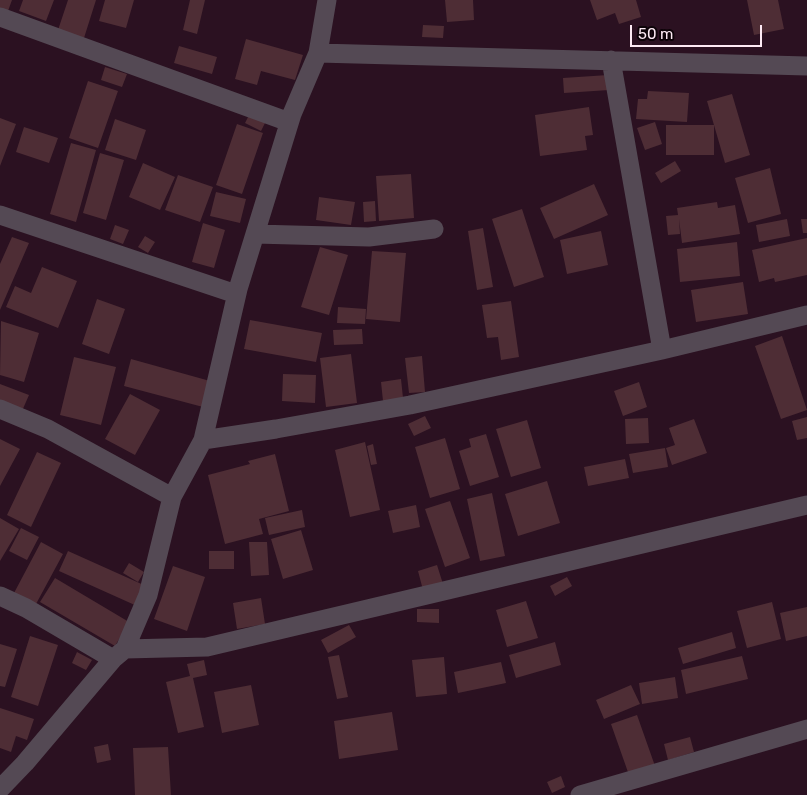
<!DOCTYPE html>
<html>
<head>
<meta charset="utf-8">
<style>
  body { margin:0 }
  #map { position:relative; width:807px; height:795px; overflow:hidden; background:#2b1121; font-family:Rubik,sans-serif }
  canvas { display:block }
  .scale { position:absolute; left:630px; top:25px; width:132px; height:22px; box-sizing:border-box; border:2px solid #fdeaf4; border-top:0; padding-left:6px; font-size:15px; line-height:18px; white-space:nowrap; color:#fdeaf4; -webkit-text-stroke:4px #0d0308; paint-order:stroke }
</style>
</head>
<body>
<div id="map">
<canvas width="807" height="795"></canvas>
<div class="scale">50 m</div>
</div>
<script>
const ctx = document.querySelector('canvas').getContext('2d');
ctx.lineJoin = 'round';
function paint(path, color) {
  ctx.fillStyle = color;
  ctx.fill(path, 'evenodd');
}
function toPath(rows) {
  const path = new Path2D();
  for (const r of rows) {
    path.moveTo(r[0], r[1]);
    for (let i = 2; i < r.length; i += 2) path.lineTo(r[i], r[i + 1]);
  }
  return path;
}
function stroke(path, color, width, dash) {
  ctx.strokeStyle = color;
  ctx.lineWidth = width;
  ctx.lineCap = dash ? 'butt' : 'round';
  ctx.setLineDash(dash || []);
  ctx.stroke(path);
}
const building = toPath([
  [0,0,12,0,8,11,0,8],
  [23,0,54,0,46,21,19,11],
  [68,0,96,0,84,38,58,30],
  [105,0,134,0,126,28,99,21],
  [190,0,205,0,197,34,183,30],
  [445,0,473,0,474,20,447,22],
  [590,0,636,0,641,17,619,24,615,13,597,20],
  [747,0,778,0,784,29,754,35],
  [423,25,444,26,443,38,422,37],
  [246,39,303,55,295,80,261,71,257,85,235,79],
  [179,46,217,57,212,74,174,63],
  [105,67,127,74,122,87,101,80],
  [608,75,609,90,564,93,563,78],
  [88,81,118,91,98,148,69,138],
  [648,91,689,93,687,122,636,119,638,99,647,99],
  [732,94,750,155,725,163,707,101],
  [589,107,593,135,585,136,587,150,540,156,535,115],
  [250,113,266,121,261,131,245,123],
  [0,118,16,124,0,166],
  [115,119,146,130,136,160,105,150],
  [655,122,662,144,645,150,637,128],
  [237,124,263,133,242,194,216,185],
  [666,125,714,125,714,155,666,155],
  [24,127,58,138,49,163,16,152],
  [71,143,96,150,76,222,50,214],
  [100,153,124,160,106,220,83,213],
  [675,161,681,171,661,183,655,173],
  [143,163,175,177,160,210,129,197],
  [770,168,781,214,748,223,735,178],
  [411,174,414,218,379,221,376,176],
  [178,175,213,187,200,222,165,210],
  [594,184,608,215,554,239,540,208],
  [216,192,246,199,240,223,210,216],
  [319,197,355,202,351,225,316,220],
  [375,201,376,221,364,222,363,202],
  [717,202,718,208,735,205,740,234,682,243,679,219,680,234,668,235,666,216,678,215,677,208],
  [522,209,544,277,514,287,492,219],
  [787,219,790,236,759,242,756,225],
  [801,219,807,219,807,233,803,233],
  [203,223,225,230,214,268,192,262],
  [115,225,129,230,123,244,110,239],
  [483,228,493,287,477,290,468,231],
  [601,231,608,265,567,274,560,240],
  [145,236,155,242,148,253,138,247],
  [12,237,29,243,0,310,0,264],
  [807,238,807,275,775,282,774,278,759,282,752,250],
  [737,242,740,276,680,282,677,249],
  [320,247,348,255,329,315,301,307],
  [372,251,406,253,400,322,366,319],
  [42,267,77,281,58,328,6,307,15,286,31,293],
  [743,282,748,314,696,322,691,290],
  [97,299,125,309,109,354,82,344],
  [511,301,519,357,501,360,498,337,487,338,482,305],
  [338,307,366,309,365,324,337,323],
  [250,320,322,333,316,362,244,349],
  [1,321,39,333,24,382,0,375],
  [362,329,363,344,334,345,333,330],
  [782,336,807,410,781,419,755,346],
  [351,354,357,403,326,407,320,358],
  [422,356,425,392,409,393,405,358],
  [74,357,116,367,101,425,60,415],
  [131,359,210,381,203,407,124,386],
  [283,374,316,375,315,403,282,401],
  [401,379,403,398,383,401,381,382],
  [639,382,647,407,623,416,614,391],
  [0,384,29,395,22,411,0,402],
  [130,394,160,410,135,455,105,439],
  [425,416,431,428,414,436,408,424],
  [807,417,807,438,797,440,792,421],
  [648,418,649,443,626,444,625,419],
  [694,419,707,453,672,465,666,448,675,445,669,428],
  [527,420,541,468,511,477,496,429],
  [486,434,499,477,470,486,459,451,471,447,469,439],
  [445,438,460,489,430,498,415,447],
  [0,439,20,449,0,486],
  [365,442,380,510,350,517,335,450],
  [373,444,377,464,371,465,367,446],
  [665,448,668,467,633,473,629,454],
  [37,452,61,463,31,527,7,515],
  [275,454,289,511,259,519,263,534,225,544,208,475,250,464,248,461],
  [625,459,629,478,588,486,584,467],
  [547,481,560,523,518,536,505,494],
  [492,493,505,556,480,561,467,499],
  [450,501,470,558,445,567,425,509],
  [416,505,420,527,393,533,388,511],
  [302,510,305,527,269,535,265,518],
  [0,518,19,529,0,561],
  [21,528,39,537,27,560,9,551],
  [301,530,313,570,283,579,271,539],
  [41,542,63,554,36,604,14,593],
  [249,542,267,542,269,575,251,576],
  [68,551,146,586,137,606,59,571],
  [209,551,234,551,234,569,209,569],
  [129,563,144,572,138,582,123,573],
  [437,565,443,584,423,590,418,571],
  [173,566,205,577,187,631,154,619],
  [567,577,572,586,555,596,550,586],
  [55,578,129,622,115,646,40,602],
  [261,598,265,624,237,629,233,603],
  [526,601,538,638,507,647,496,610],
  [772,602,781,639,747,648,737,611],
  [807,607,807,636,786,641,780,613],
  [417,609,439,609,439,623,417,622],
  [349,625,356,637,328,653,321,640],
  [732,632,736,648,683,664,678,648],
  [30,636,58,645,38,706,11,697],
  [555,642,561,665,516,678,509,655],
  [0,644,17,649,5,687,0,686],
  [77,652,92,660,86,670,72,663],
  [339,655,348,697,337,699,328,657],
  [742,656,748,679,686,694,681,670],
  [444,657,447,694,416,697,412,660],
  [204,660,207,675,193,678,204,727,178,733,166,682,190,676,187,664],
  [501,662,506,683,458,693,454,672],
  [675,677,678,698,642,704,639,683],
  [251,685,259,725,222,733,214,692],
  [631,685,640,704,604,719,596,700],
  [0,708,34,719,27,740,16,736,11,752,0,748],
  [392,712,398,750,339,759,334,721],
  [637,715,655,766,629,775,611,724],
  [690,737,694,752,668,760,664,744],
  [108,744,111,760,97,763,94,747],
  [168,747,171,795,135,795,133,748],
  [561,776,565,787,552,793,547,782]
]);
const minor = toPath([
  [0,17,289,122],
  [318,53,807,66],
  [611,60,662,350],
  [0,215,236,294],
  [255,234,369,237,434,229],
  [0,409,48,429,172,497],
  [203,440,276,429,410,405,662,350,807,315],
  [0,596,26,608,113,659],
  [125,649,207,647,807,505],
  [0,789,25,763,113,659,125,649,148,595,172,497,203,440,238,289,292,114,318,53,327,0],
  [580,795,807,729]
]);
paint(building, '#4e2d35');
stroke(minor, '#544954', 19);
</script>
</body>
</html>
